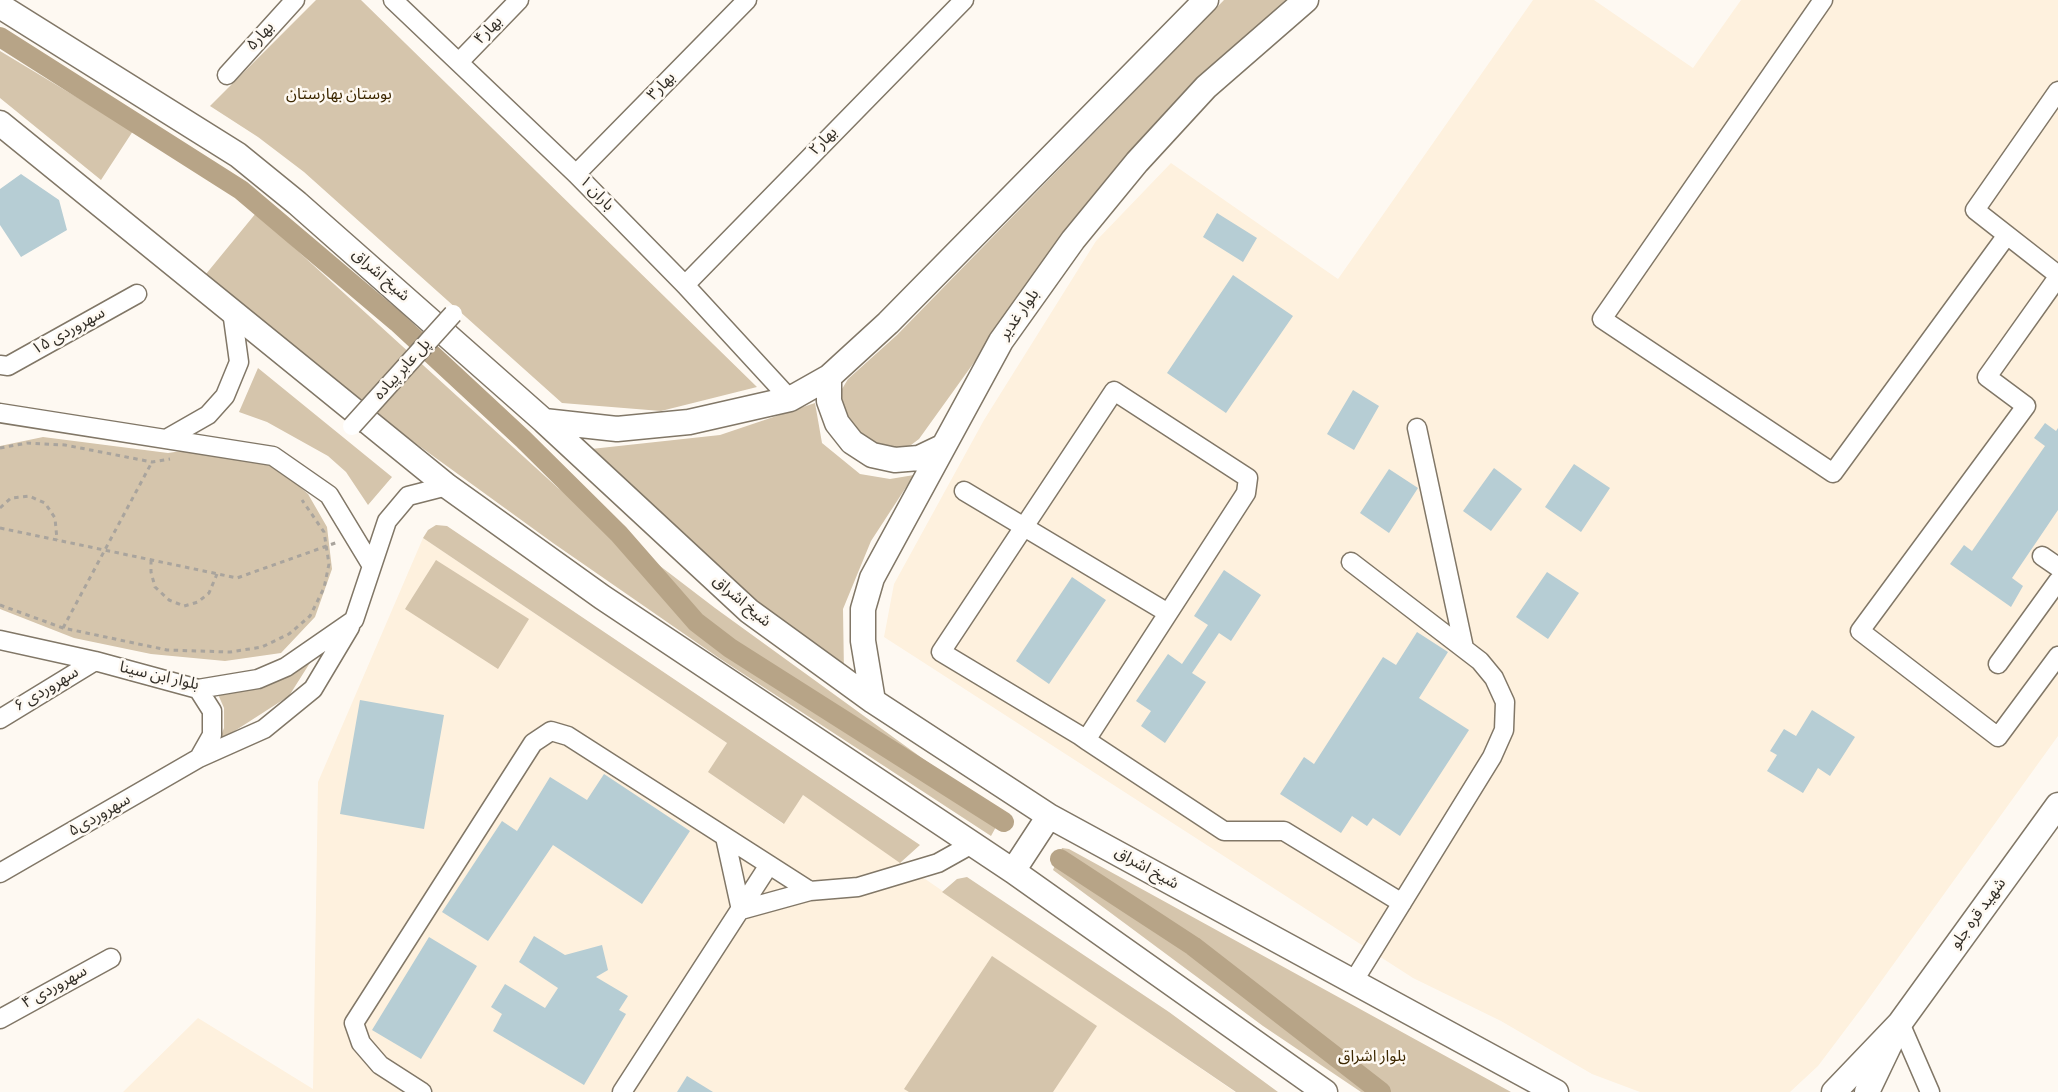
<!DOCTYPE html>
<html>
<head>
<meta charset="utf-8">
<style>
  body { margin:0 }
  canvas { display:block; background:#fef9f2 }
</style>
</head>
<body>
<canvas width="2058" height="1092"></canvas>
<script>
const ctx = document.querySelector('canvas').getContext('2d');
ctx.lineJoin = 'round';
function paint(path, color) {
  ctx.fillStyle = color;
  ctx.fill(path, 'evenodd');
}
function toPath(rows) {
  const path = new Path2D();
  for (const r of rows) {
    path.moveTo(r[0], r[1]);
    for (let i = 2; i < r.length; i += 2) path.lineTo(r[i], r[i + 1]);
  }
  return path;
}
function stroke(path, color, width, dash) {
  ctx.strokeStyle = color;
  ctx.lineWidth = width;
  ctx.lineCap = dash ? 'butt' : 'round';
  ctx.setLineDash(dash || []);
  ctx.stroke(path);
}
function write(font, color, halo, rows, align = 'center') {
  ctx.font = font + ' "Source Sans 3","Noto Sans Arabic",sans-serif';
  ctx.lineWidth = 5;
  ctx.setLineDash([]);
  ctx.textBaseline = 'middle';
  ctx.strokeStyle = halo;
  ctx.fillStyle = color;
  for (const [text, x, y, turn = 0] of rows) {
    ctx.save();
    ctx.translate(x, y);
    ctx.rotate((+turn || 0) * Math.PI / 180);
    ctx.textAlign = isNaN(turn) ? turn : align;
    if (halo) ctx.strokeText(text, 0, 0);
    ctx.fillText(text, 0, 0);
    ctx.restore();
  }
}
const built = toPath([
  [1533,0,1594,0,1693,68,1741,0,2058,0,2058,736,1864,1005,1818,1066,1790,1092,1640,1092,1592,1074,1501,1021,1413,978,884,637,894,584,984,420,1096,241,1171,163,1338,279],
  [423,538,727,743,709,772,783,824,803,795,1235,1092,123,1092,198,1018,313,1089,318,782]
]);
const green = toPath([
  [316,0,361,0,757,387,661,411,562,403,304,172,258,137,210,106],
  [1224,0,1290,0,1146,134,1039,272,919,439,907,448,888,452,863,444,848,420,839,394,848,379,897,335],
  [0,51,133,131,101,180,0,98],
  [256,213,558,488,715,608,1002,816,991,836,719,658,553,543,411,440,206,274],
  [258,368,392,477,368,505,346,472,328,456,267,422,239,412],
  [815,403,822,443,860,474,890,479,914,475,871,541,843,609,844,674,752,601,582,450,720,435],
  [43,437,168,453,195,449,257,458,284,473,308,494,327,527,332,569,315,617,281,653,225,661,151,654,74,638,0,609,0,446],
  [436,525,447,526,920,845,900,863,803,795,784,824,708,772,727,743,423,538,428,530],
  [436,560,529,619,498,669,405,609],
  [313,658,289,696,219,741,224,728,224,708,217,692],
  [1062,848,1069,849,1511,1092,1361,1092,1263,1026,1053,870],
  [967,877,1169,1012,1278,1092,1236,1092,942,892,957,879],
  [992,956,1097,1026,1053,1092,909,1092,904,1089]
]);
const canal = toPath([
  [0,37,241,190,397,322,523,439,619,534,696,622,730,648,1004,822],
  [1060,859,1193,946,1381,1092]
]);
const building = toPath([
  [21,174,59,200,67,230,21,257,0,225,0,189],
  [1217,213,1257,238,1243,262,1203,237],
  [1233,275,1293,316,1226,413,1167,373],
  [1353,390,1379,406,1354,450,1327,434],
  [2045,423,2056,431,2058,428,2058,510,2012,578,2023,586,2011,607,1950,564,1964,545,1972,551,2045,446,2034,438],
  [1574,464,1610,488,1581,532,1545,507],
  [1494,468,1522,489,1491,531,1463,511],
  [1389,469,1418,488,1389,533,1360,513],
  [1224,570,1261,595,1231,641,1219,633,1192,673,1206,682,1165,743,1141,726,1151,711,1136,701,1168,654,1182,664,1208,625,1194,616],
  [1547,572,1579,593,1548,639,1516,617],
  [1072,577,1106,600,1049,684,1016,661],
  [1417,632,1448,652,1419,698,1469,730,1400,836,1373,818,1367,826,1352,816,1341,833,1280,794,1304,757,1314,764,1383,657,1396,665],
  [360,700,444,715,424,829,340,814],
  [1812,710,1855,737,1830,776,1818,768,1803,793,1767,771,1777,755,1770,751,1784,729,1796,736],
  [604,774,690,831,642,904,553,845,488,941,442,912,502,821,517,831,550,777,587,800],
  [534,936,565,955,602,945,608,970,596,977,628,996,619,1010,626,1014,584,1085,493,1031,502,1014,491,1007,505,984,545,1008,558,988,519,962],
  [429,937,477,966,421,1059,372,1030],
  [687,1076,713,1092,677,1092]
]);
const path = toPath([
  [0,448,27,443,65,445,152,462,170,459],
  [0,508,11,498,29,496,45,503,55,518,57,540],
  [0,528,237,578,338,542],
  [151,560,151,572,155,587,169,600,184,606,198,602,209,593,217,574],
  [0,605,63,628,167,650,230,652,262,647,289,634,310,616,324,588,329,564,324,532,302,500],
  [63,628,152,462]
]);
const minor = toPath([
  [393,0,576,174,685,285,790,399],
  [1823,0,1602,319,1833,473,2007,235],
  [459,62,519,0],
  [227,75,295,0],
  [2058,91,1975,210,2058,275],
  [576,174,747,0],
  [2058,277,1987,377,2026,406,1860,631,1998,737,2058,656],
  [685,285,964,0],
  [0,365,8,366,137,294],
  [0,413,273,456,329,495,372,566],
  [1417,428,1464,648],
  [166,439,208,415,225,396,239,362,232,311],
  [964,491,1168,613],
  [2042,556,2058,567],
  [1351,562,1480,661,1494,678,1505,702,1504,730,1492,757,1353,982],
  [0,640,95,661,198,689,258,679,286,667,354,620,387,521,408,496,447,486],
  [1998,664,2058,581],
  [198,689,212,711,212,735,199,758],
  [0,719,95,661],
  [1086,740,1246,493,1248,478,1114,391,941,652,1079,735,1086,740,1224,831,1284,831,1402,903],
  [725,837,741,910,810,891],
  [0,873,199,758,264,729,313,689,350,627],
  [0,1019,111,958],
  [1900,1023,1930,1092],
  [422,1092,380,1065,361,1043,354,1023,533,743,551,731,568,736,810,891,858,887,938,863,972,844],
  [622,1092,769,865]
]);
const major = toPath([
  [0,6,238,155,297,203,544,421,749,611,873,701,1049,816,1556,1092],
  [0,123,447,486,602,597,1013,871,1325,1092],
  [829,377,829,401,837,423,852,442,872,455,895,460,919,458,940,448],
  [544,421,617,429,689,422,790,399,829,377,888,323,1206,0],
  [873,701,863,641,863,609,872,578,1001,341,1073,240,1137,162,1206,87,1306,0],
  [1013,871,1049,816],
  [1900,1023,2058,805],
  [1834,1092,1900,1023,1867,1092]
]);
const minorBridge = toPath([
  [352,426,453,314]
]);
const streetNames = [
  ["بهار۴",489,31,-46],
  ["بهار۵",261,37,-48],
  ["بهار۳",662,87,-46],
  ["بهار۲",824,142,-46],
  ["باران ۱",596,194,46],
  ["شیخ اشراق",380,276,41],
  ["بلوار غدیر",1020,315,-55],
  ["سهروردی ۱۵",69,332,-29],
  ["پل عابر پیاده",403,370,-48],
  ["شیخ اشراق",741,602,40],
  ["بلوار ابن سینا",159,677,13],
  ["سهروردی ۶",47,690,-31],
  ["سهروردی۵",100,816,-30],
  ["شیخ اشراق",1146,869,29],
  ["شهید قره جلو",1979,914,-54],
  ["سهروردی ۴",55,988,-29]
];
const parkNames = [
  ["بوستان بهارستان",339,95],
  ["بلوار اشراق",1372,1057]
];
paint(built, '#fef1de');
paint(green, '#d5c5ac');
stroke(canal, '#b7a487', 20);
paint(building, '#b6cdd4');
stroke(minor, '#817767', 21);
stroke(major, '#817767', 27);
stroke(path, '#a9a49d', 3, [4.5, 4.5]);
stroke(minor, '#fff', 18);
stroke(major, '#fff', 24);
stroke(minorBridge, '#817767', 21, []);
stroke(minorBridge, '#fff', 18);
write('16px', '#322e27', '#fef9f2', streetNames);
write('16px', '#3d2801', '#fef9f2', parkNames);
</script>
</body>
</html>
